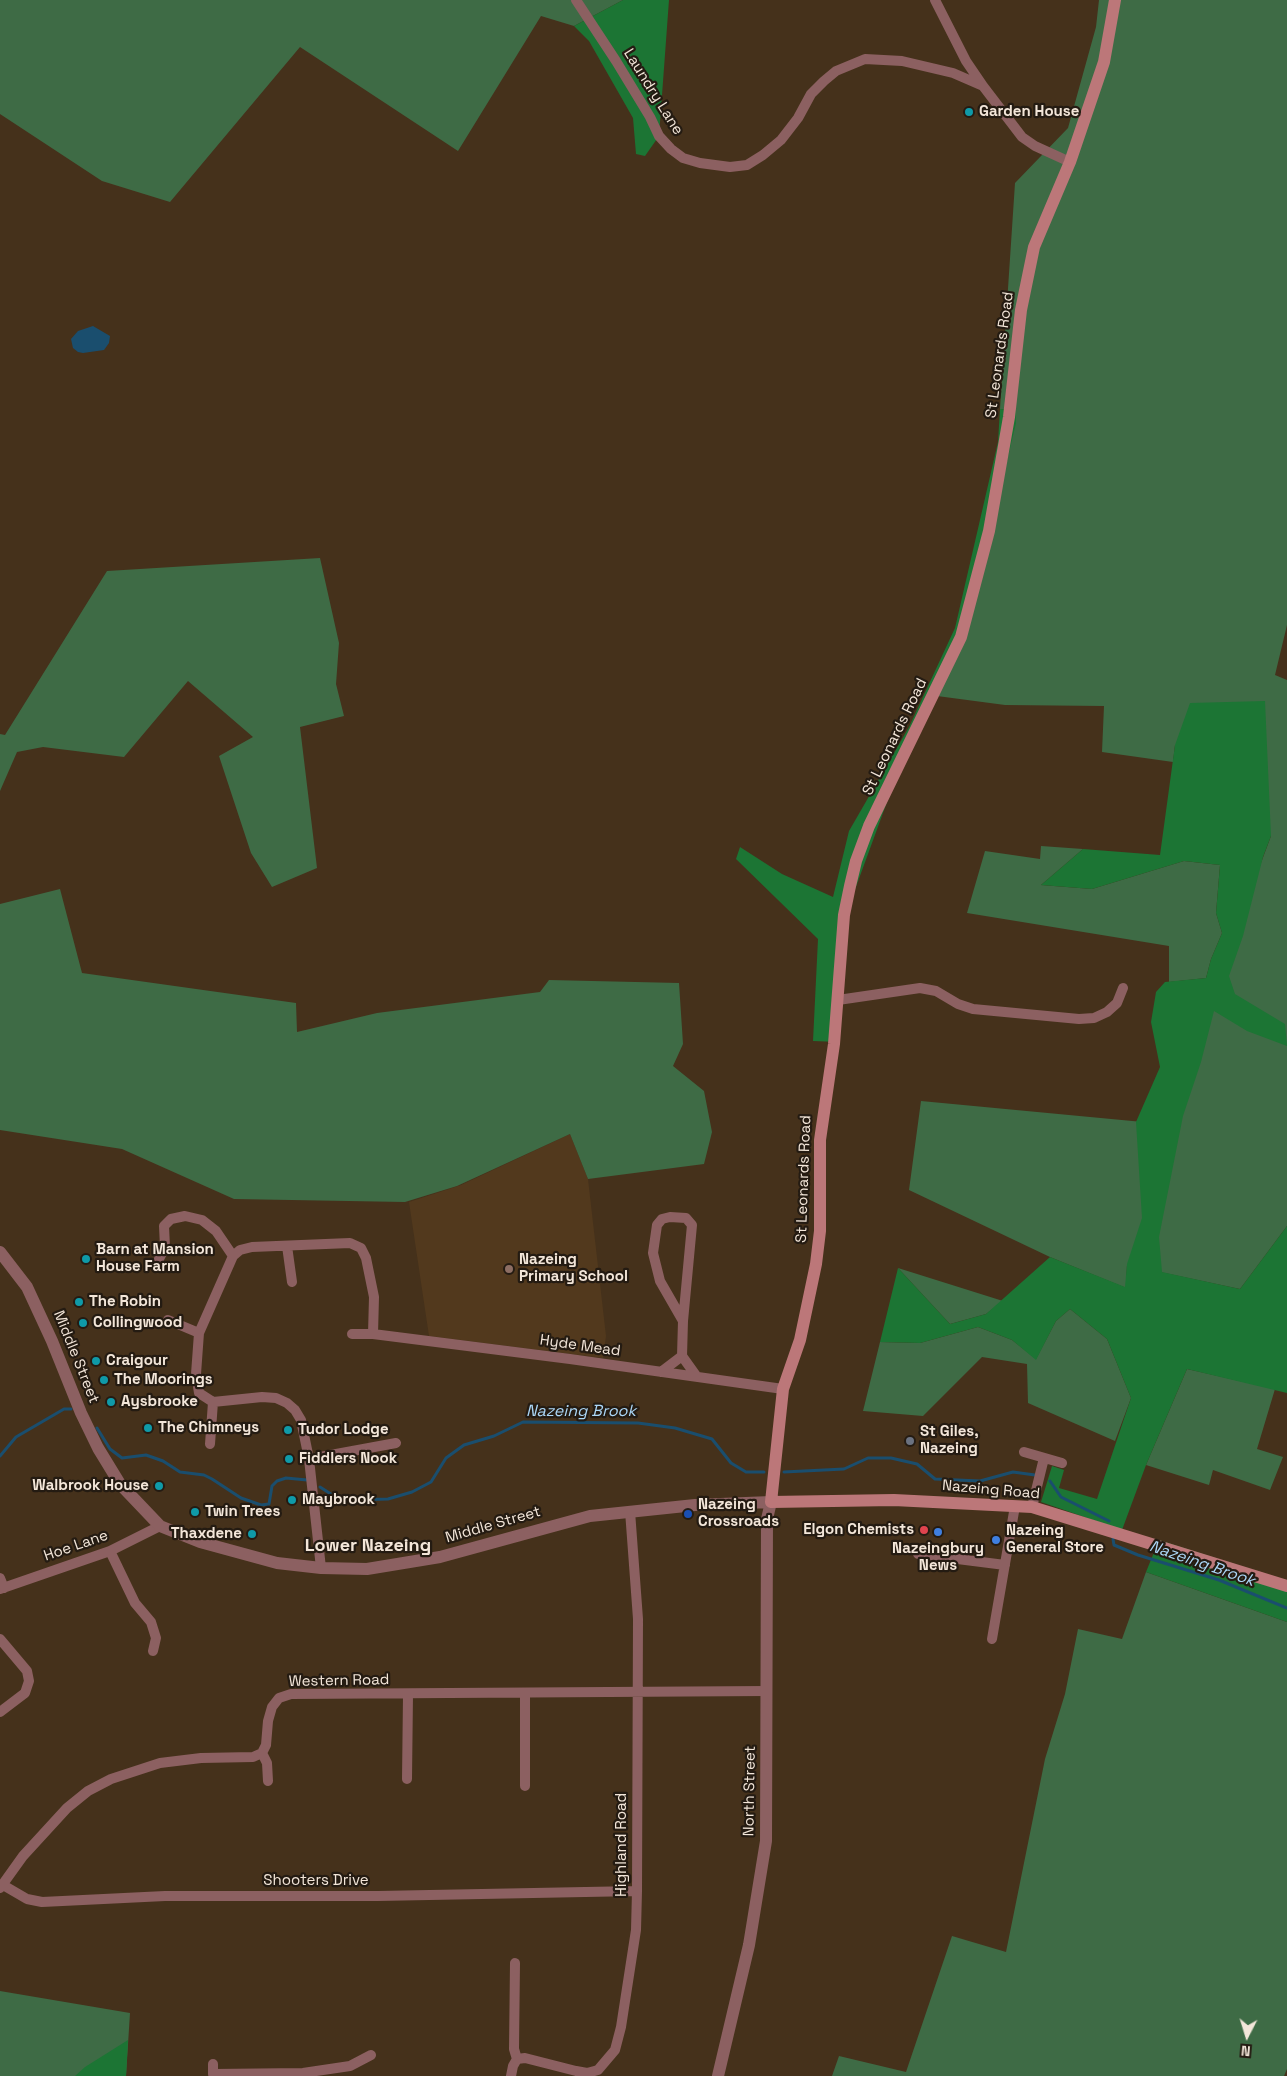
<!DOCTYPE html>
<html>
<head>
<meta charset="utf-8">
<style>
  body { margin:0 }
  #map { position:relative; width:1287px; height:2076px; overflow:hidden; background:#45311b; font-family:"Space Grotesk",sans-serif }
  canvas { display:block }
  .north { position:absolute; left:1222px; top:2011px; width:50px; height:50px; -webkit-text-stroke:4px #241b12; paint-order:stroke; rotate:185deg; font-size:14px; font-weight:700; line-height:20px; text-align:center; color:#f3e6d9 }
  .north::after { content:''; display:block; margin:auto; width:18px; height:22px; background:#f3e6d9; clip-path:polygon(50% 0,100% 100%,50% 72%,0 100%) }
</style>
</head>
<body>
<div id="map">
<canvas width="1287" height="2076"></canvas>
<div class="north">N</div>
</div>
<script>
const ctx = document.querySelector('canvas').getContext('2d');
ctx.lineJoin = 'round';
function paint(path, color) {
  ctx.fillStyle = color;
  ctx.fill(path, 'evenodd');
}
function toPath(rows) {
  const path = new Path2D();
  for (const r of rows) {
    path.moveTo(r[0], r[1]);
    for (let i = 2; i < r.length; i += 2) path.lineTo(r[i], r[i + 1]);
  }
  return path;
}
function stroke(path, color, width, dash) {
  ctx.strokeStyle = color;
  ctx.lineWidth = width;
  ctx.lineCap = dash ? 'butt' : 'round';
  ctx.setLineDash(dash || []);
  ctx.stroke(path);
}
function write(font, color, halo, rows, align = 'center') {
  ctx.font = font + ' "Space Grotesk",sans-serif';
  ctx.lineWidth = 4.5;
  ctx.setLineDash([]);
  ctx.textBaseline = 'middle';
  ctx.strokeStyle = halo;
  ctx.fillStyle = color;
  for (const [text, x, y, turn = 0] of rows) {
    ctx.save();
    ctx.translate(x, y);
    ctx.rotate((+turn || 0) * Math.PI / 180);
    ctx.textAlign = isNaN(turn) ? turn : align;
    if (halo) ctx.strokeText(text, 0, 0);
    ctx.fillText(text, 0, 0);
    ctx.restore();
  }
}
const built = toPath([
  [570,1134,588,1179,606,1336,603,1358,429,1336,409,1202,461,1185]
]);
const green = toPath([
  [0,0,623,0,574,26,541,16,458,151,300,47,170,202,102,181,0,114],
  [1099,0,1287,0,1287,625,1275,675,1287,680,1287,1226,1240,1289,1127,1265,1126,1288,1050,1257,909,1190,921,1101,1164,1124,1271,836,1175,745,1173,762,1102,752,1104,706,1005,705,937,696,1016,410,1000,409,1015,183,1068,128,1096,27],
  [320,558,339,643,336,684,344,716,300,727,317,868,272,887,251,853,219,756,253,737,188,681,124,757,43,747,17,752,0,791,0,734,5,735,107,571],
  [1041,846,1083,849,1041,885,1092,889,1184,861,1220,865,1216,913,1222,933,1211,959,1206,978,1169,982,1169,946,967,913,985,851,1040,859],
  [60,889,82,973,296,1003,297,1032,377,1013,540,992,549,980,679,983,683,1044,673,1066,704,1091,712,1132,704,1164,588,1179,570,1134,457,1186,405,1202,234,1199,122,1149,0,1130,0,904],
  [898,1268,1003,1301,986,1314,950,1324],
  [1070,1309,1107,1339,1131,1398,1115,1441,1028,1403,1027,1364,982,1357,923,1416,863,1411,880,1342,920,1343,978,1327,1012,1340,1036,1359,1056,1321],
  [1187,1369,1275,1389,1257,1449,1283,1457,1270,1490,1213,1470,1209,1485,1146,1465],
  [1146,1572,1287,1622,1287,2069,1284,2076,832,2076,839,2056,906,2072,952,1936,1006,1952,1045,1759,1065,1694,1078,1629,1122,1639],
  [0,1991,130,2013,126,2076,0,2076]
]);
const forest = toPath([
  [623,0,669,0,659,136,645,156,636,154,633,118,589,41,574,26],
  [1000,409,1016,410,1016,423,964,643,910,739,849,906,839,1042,813,1041,818,939,736,859,740,847,782,874,833,897,849,831,909,727,955,628,998,442],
  [1265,701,1271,836,1263,857,1243,936,1229,976,1235,994,1285,1024,1287,1046,1247,1031,1214,1011,1201,1062,1183,1116,1159,1237,1162,1272,1240,1289,1287,1226,1287,1393,1187,1369,1146,1465,1122,1530,1041,1502,1052,1466,1064,1470,1059,1488,1097,1499,1131,1398,1107,1339,1070,1309,1056,1321,1036,1360,1012,1340,978,1327,920,1343,880,1342,898,1268,950,1324,986,1314,1050,1257,1125,1287,1127,1264,1142,1218,1136,1122,1160,1067,1151,1022,1156,992,1165,982,1206,978,1211,959,1222,933,1216,913,1220,865,1184,861,1092,889,1041,885,1083,849,1160,855,1175,745,1190,703],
  [1159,1540,1287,1581,1287,1622,1146,1572],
  [128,2040,126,2076,75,2076,85,2067]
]);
const water = toPath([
  [93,326,110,336,109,343,104,350,83,353,78,352,73,348,71,339,78,331]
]);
const stream = toPath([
  [97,1428,110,1449,122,1458,146,1455,163,1461,180,1472,204,1475,212,1479,241,1498,261,1505,269,1504,272,1486,277,1481,286,1478,307,1480],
  [0,1456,16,1437,64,1409,71,1409],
  [784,1472,844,1469,868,1458,891,1458,917,1464,935,1479,980,1481,1013,1472,1035,1475],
  [1050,1481,1061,1497,1109,1521],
  [320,1487,334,1496,351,1500,388,1499,412,1492,431,1482,446,1458,464,1445,494,1436,523,1422,638,1423,675,1428,712,1439,731,1463,746,1472,764,1472],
  [1113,1539,1114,1545,1138,1555,1219,1580,1287,1608]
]);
const minor = toPath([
  [576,0,616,61,650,117,659,136,671,149,683,158,700,163,730,167,747,165,763,155,781,140,798,118,811,94,824,81,836,71,865,59,902,61,953,73,983,86],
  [935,0,966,61,983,86,1022,137,1035,146,1070,162],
  [838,1000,920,988,936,991,958,1004,973,1009,1079,1019,1094,1018,1107,1012,1117,1003,1123,988],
  [287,1246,292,1282],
  [159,1259,165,1247,164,1226,171,1219,185,1216,202,1220,216,1231,233,1256],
  [168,1320,199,1333],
  [683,1321,660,1281,653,1253,657,1225,662,1219,670,1217,686,1218,692,1225,683,1321,682,1356,697,1377],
  [352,1334,373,1334,570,1359,783,1389],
  [661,1372,682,1356],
  [210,1444,213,1402],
  [1024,1452,1062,1463],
  [309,1459,396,1443],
  [1032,1507,1044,1458],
  [110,1551,135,1603,151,1622,156,1638,153,1651],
  [918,1554,1005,1565],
  [321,1568,309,1459,301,1420,295,1410,287,1403,276,1398,262,1397,213,1402,199,1393,196,1374,199,1333,233,1256,240,1250,252,1247,350,1243,361,1248,366,1258,374,1297,373,1334],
  [0,1578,4,1588],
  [0,1589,110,1551,160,1526],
  [0,1639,27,1671,29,1681,25,1693,0,1712],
  [992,1639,1015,1506],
  [525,1693,525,1786],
  [262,1753,267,1763,268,1781],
  [407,1779,408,1695],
  [3,1885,27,1899,42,1902,165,1896,378,1896,637,1891],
  [0,1888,23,1856,67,1808,88,1791,111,1779,160,1763,201,1758,253,1757,262,1753,266,1745,268,1721,272,1707,279,1698,291,1694,767,1691],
  [515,1963,514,2049,517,2059],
  [213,2064,213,2074,303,2073,350,2066,371,2055],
  [511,2076,513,2066,517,2059,525,2058,576,2071,587,2073,598,2070,615,2050,621,2027,636,1930,637,1891,638,1619,630,1511]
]);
const tertiary = toPath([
  [0,1252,27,1287,52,1341,81,1413,98,1448,120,1484,160,1526,200,1542,277,1563,321,1568,367,1569,440,1557,590,1516,695,1505,771,1502,767,1519,766,1841,749,1945,718,2076]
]);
const secondary = toPath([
  [1115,0,1104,62,1070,162,1034,247,1021,310,1009,417,989,531,961,637,869,826,856,861,850,886,844,915,834,1044,820,1140,820,1231,816,1264,800,1340,783,1389,771,1502,894,1500,1032,1507,1287,1586]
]);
const markers = [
  [969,112,5,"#0f9aa8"],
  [86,1259,5,"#0f9aa8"],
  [509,1269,5,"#8d6e63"],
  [79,1302,5,"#0f9aa8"],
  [83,1323,5,"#0f9aa8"],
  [96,1361,5,"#0f9aa8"],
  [104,1380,5,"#0f9aa8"],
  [111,1402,5,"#0f9aa8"],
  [148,1428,5,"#0f9aa8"],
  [288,1430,5,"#0f9aa8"],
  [910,1441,5,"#6b7280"],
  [289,1459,5,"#0f9aa8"],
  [159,1486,5,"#0f9aa8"],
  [292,1500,5,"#0f9aa8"],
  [195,1512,5,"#0f9aa8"],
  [688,1514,5,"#1a4fb4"],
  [924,1530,5,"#e0444e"],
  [938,1532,5,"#3f7fe0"],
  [252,1534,5,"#0f9aa8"],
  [996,1540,5,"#3f7fe0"]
];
const streetNames = [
  ["Laundry Lane",653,92,58],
  ["St Leonards Road",1000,355,-82],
  ["St Leonards Road",895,737,-64],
  ["St Leonards Road",804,1179,-88],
  ["Hyde Mead",580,1346,8],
  ["Middle Street",76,1357,68],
  ["Nazeing Road",991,1490,5],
  ["Middle Street",493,1525,-16],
  ["Hoe Lane",76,1546,-19],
  ["Western Road",339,1681,-1],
  ["North Street",750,1791,-89],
  ["Highland Road",622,1845,-90],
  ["Shooters Drive",316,1881]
];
const poiNames = [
  ["Garden House",979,112],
  ["Barn at Mansion",96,1250],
  ["House Farm",96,1267],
  ["Nazeing",519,1260],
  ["Primary School",519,1277],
  ["The Robin",89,1302],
  ["Collingwood",93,1323],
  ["Craigour",106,1361],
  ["The Moorings",114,1380],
  ["Aysbrooke",121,1402],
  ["The Chimneys",158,1428],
  ["Tudor Lodge",298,1430],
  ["St Giles,",920,1432],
  ["Nazeing",920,1449],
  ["Fiddlers Nook",299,1459],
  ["Walbrook House",149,1486,"right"],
  ["Maybrook",302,1500],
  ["Nazeing",698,1505],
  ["Crossroads",698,1522],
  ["Twin Trees",205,1512],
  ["Elgon Chemists",914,1530,"right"],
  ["Nazeing",1006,1531],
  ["General Store",1006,1548],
  ["Thaxdene",242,1534,"right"],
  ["Nazeingbury",938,1549,"center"],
  ["News",938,1566,"center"]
];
const waterNames = [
  ["Nazeing Brook",581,1412],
  ["Nazeing Brook",1202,1564,19]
];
const quarterNames = [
  ["Lower Nazeing",368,1546]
];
paint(built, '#52391d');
paint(green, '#3e6b45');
paint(forest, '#1c7534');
paint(water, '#1a4e6e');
stroke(stream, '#1a4e6e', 3);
stroke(minor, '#8c6061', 10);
stroke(tertiary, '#8c6061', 12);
stroke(secondary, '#bc7779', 12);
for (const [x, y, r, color] of markers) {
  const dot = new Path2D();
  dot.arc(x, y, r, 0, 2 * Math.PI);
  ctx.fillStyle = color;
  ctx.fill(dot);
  stroke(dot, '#241b12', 2);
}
write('15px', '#f3e6d9', '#241b12', streetNames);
write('bold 15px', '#f3e6d9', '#241b12', poiNames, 'left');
write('italic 16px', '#acd7f7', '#241b12', waterNames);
write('bold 18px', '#f3e6d9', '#241b12', quarterNames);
</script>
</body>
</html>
